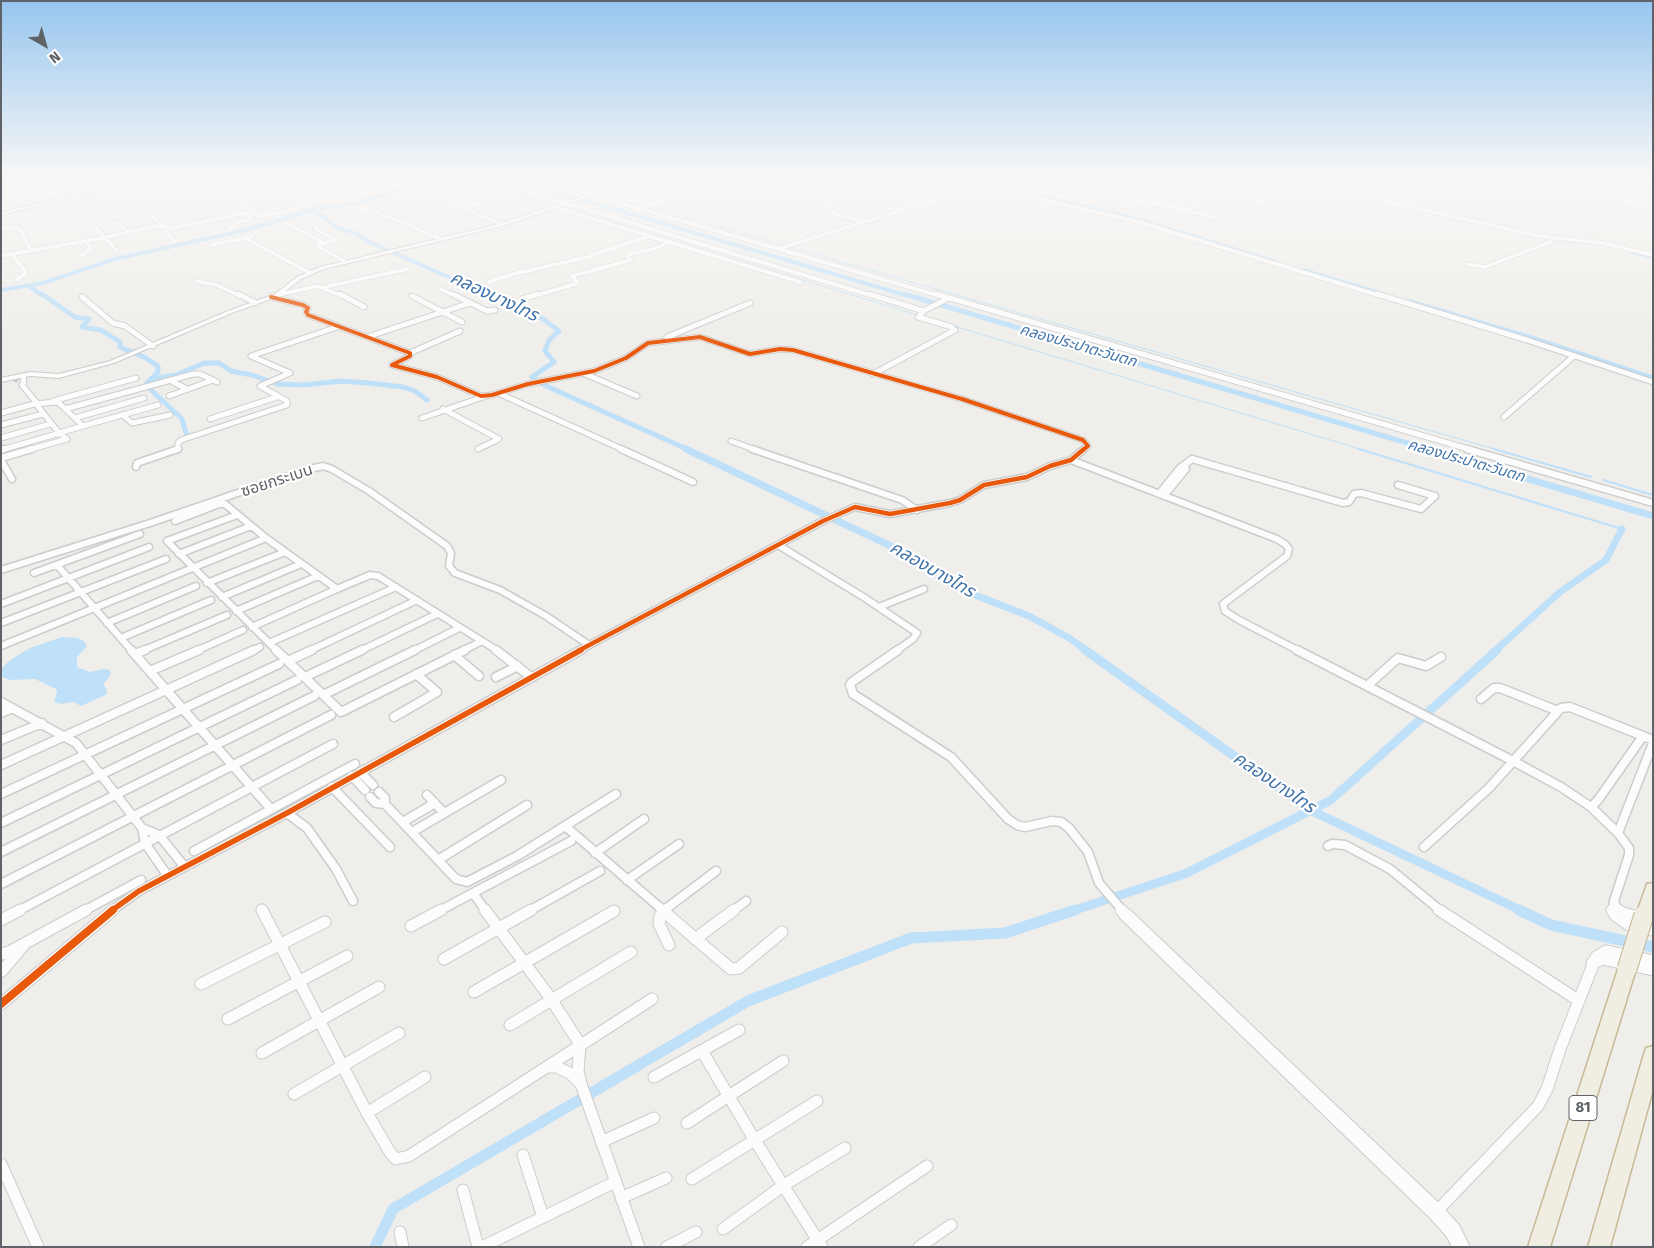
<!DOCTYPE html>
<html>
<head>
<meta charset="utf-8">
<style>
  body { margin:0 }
  #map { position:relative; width:1654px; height:1248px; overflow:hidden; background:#efeeea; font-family:"Fira Sans",sans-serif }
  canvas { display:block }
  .frame { position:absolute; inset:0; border:2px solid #5f6368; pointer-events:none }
  .north { position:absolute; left:20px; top:20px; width:50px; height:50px; -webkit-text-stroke:4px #fff; paint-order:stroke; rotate:142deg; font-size:14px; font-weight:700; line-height:20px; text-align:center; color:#5f6368 }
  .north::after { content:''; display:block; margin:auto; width:18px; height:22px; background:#5f6368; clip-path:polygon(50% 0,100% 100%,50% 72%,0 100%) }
</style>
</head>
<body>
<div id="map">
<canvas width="1654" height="1248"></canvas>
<div class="frame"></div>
<div class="north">N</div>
</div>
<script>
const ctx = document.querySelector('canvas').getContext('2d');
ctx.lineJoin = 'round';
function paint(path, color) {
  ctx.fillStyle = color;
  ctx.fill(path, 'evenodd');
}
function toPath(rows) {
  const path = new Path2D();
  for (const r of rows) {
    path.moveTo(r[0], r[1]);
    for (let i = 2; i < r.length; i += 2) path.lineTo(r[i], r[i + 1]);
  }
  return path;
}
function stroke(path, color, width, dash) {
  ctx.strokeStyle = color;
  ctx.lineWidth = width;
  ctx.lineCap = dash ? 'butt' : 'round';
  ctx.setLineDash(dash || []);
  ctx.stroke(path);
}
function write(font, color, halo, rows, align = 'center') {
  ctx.font = font + ' "Fira Sans","Noto Sans Thai",sans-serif';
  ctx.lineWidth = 4.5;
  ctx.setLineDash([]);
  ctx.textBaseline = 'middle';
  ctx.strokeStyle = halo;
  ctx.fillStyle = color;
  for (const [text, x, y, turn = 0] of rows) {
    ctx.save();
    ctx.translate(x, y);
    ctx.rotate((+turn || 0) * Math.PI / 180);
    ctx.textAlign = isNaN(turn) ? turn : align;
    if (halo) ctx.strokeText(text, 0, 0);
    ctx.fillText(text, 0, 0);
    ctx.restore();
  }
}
const water = toPath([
  [62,637,78,638,84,641,87,646,77,657,77,667,90,672,104,669,110,670,111,674,103,685,106,688,107,694,81,706,74,702,61,704,54,702,57,692,56,689,35,679,11,680,2,677,1,669,9,661,30,648]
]);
const streamFar1 = toPath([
  [543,176,597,192],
  [464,177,918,315],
  [635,203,645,205],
  [649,206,679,215],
  [684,216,705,222],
  [709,224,784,245],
  [789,247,1498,450],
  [954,326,1363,450]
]);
const stream = toPath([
  [1359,449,1622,529],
  [1494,449,1591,477],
  [1603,480,1653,495]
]);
const canalFar4 = toPath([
  [503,176,908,296],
  [955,176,1127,216,1276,262],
  [1285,176,1335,191],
  [1,184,13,182],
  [309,210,320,214,337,228,355,233,369,242,492,296],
  [1534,236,1573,241],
  [1633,252,1653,257],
  [1303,270,1386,295],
  [29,286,43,296],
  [1,290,43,283,115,259,246,230,315,209,359,203,390,192,467,176]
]);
const canalFar3 = toPath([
  [42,294,75,317,89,319,82,327,101,330,120,342,120,347,144,357,158,366,158,372,147,383,148,387,182,419,187,436],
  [489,294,535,313,559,331,549,340,545,351,554,362,532,377,544,385,689,450],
  [904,294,1431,450],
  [1411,302,1538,340,1653,378],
  [151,379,176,375,204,363,219,363,231,371,252,375,277,384,304,385,341,381,368,383,403,387,415,391,427,400]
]);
const canalFar2 = toPath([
  [686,449,895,548,957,588,1029,616,1069,638,1087,651],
  [1427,449,1653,516],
  [1495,651,1560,592,1606,560,1622,529]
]);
const canalFar1 = toPath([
  [1085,650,1310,810,1522,911],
  [1072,911,1187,873,1331,800,1497,650]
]);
const canal = toPath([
  [1519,910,1551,925,1653,947],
  [375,1247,393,1209,748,1001,911,938,1005,933,1075,910]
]);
const streetTunnel = toPath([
  [14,378,22,385]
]);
const streetFar4 = toPath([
  [114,176,134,182],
  [484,176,486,179,873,296],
  [528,176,940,296],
  [1055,176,1016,188,1043,194,1102,176],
  [1165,176,1265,203],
  [1289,176,1333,189,1538,236,1603,243,1653,255],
  [1594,176,1603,179,1587,185,1590,188,1653,209],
  [1096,179,1152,191,1125,206],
  [1149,179,1164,176],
  [44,180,80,194],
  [345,181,352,190,366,195],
  [62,183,94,176],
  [1196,183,1212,178],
  [1099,185,1128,177],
  [1129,185,1143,181],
  [1156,186,1178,179],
  [1214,188,1228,183],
  [1170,189,1191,183],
  [600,191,635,201,659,197,668,198,638,209],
  [1030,191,1080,176],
  [1152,191,1165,190],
  [413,192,424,192,439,197,501,224],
  [1230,192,1257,185],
  [1185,193,1206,186],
  [1058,197,1081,189,1070,186],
  [1200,197,1221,190],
  [1217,199,1234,194],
  [1135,200,1219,218],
  [245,202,252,212],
  [1153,203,1179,194],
  [823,205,828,207,828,211,862,222],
  [464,206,476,205,485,201],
  [554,207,800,282],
  [360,209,367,209,402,222,440,239],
  [1144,209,1152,204],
  [1186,210,1199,205],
  [1162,211,1185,201],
  [151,215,162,224,160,226],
  [116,222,127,231],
  [287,223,323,243],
  [95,226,117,251],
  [317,227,316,229,335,240,317,246,344,261],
  [1,228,16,228,21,231,31,251],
  [167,228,167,232,174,242],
  [229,230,236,223,251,219,246,213],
  [252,236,245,238,310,273],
  [211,245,245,238],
  [778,249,944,197,946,195,938,191,968,182,1142,223,1381,296],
  [12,254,26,273,16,280],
  [1,256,103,238,155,226,173,228,249,212,260,216,273,214,307,205,291,187,293,186,388,176],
  [81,256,91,249,86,241],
  [1467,264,1485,267,1551,242,1553,238],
  [196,281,217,285,240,296],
  [489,282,513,274,584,258,650,236],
  [325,287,407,269],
  [441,289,455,296],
  [277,295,318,286,342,296],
  [534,296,575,284,577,282,572,276,631,260,627,257,630,254,654,249,670,242]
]);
const streetFar3 = toPath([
  [238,294,256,303],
  [340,294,364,307],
  [452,294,487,311,495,310],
  [869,294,924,311],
  [936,294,1472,450],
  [1377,294,1527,340,1653,382],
  [277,295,279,294],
  [412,296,462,322],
  [82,297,113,323,125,326,153,346],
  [271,297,303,305,308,308,306,312,308,315,410,353,410,356,392,365,437,377,481,396,492,395,528,384,594,371,626,358,648,343,700,337,750,354,780,349,793,350,962,399,1083,440,1088,446,1083,450],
  [522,299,538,294],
  [947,299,925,310,918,317,952,327],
  [367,337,470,303],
  [667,337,750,303],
  [410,353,460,331],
  [585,374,637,396],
  [873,374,955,330],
  [23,376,24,382,22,385,36,402],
  [173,382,187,389],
  [498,393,624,450],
  [169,396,213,380],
  [53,401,136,378],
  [36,404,59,433,83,426,58,402,33,404,38,403],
  [65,409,193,374,200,374,217,382],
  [443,409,499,439,478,449],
  [1,413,34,404],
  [123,415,132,423,170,415],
  [1504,417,1574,356],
  [75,418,144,398],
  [422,418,483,397],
  [210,419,277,397],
  [1,425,43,414],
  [83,426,158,405],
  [1,438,50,424],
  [731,441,756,450],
  [1,450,60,433],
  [28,450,67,439,59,433],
  [174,450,178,449,178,443,181,440,287,405,287,401,260,386,290,373,251,356,337,327]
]);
const streetFar2 = toPath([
  [621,449,693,482],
  [752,449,902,500,917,510],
  [1467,449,1653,503],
  [1,450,4,449],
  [1,458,32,449],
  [1,460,12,479],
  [1071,460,1277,539,1285,544,1289,549,1287,556,1223,604,1225,611,1239,620,1299,651],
  [136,467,137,463,178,449],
  [1159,494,1180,468,1192,459,1343,503,1349,502,1354,494,1361,493,1421,509,1435,496,1398,485],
  [1164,496,1186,469,1185,466],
  [237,515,167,541,277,651],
  [175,521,219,504,225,504,266,538,337,589,370,575,378,576,498,651],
  [778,545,865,598,917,633,913,639,896,651],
  [179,554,251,526],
  [57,565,132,651],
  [1,570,150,523,305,470,323,466,332,469,369,491,447,546,451,553,449,566,455,573,500,590,546,616,589,645],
  [34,573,140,534],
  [207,583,285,552],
  [222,597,301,564],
  [1,604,149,547],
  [879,607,924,589],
  [236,611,318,576],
  [1,623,166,559],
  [107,623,196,586],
  [252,627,337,589],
  [121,638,211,600],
  [269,643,396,587],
  [1,646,266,538],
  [142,651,227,615],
  [196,651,243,630],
  [252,651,260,647],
  [309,651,417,600],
  [360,651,437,614],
  [413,651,459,628],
  [462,651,482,641],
  [578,651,823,521,855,507,890,514,950,503,960,500,984,485,1027,477,1050,466,1071,460,1084,449]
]);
const streetFar1 = toPath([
  [131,650,271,809],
  [276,650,341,712,465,650],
  [496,650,531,677],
  [898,650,852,682,850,685,853,694,951,757,1008,819,1017,825,1025,827,1052,821,1061,822,1069,828,1088,852,1099,883,1123,911],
  [1297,650,1513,761,1561,787,1591,807,1618,833,1629,848,1629,855,1614,901,1613,911],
  [135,654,145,650],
  [454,655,479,676],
  [288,661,312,650],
  [150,671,199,650],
  [305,677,362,650],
  [496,677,518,666],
  [1367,686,1398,658,1426,666,1441,657],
  [323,695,415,650],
  [1481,699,1494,688,1500,688,1558,711],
  [1,702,76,743,142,828,145,843,167,875],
  [1,713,12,708],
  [394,717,437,692,416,674],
  [1,740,42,723],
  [1,765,254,650],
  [360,772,373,785],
  [352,776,365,790],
  [332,787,390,847],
  [379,792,385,798,385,804,456,879,467,882,517,856,616,794],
  [1,794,279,664],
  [427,795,444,813],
  [370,797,376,803,385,804],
  [1591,807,1598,800,1643,736],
  [287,813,307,828,336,869,353,901],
  [403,822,435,803],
  [1,823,297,680],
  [565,826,664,911],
  [142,828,159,835,184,866],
  [412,832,501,780],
  [1618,833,1653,743],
  [1328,846,1332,844,1345,845,1390,869,1441,911],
  [1424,847,1489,788,1561,708,1570,707,1653,740],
  [194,851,355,764],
  [1,852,314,696],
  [595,853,644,819],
  [438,860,527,805],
  [627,880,679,844],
  [1,884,331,715],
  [473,893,486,911],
  [1614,901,1617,909,1620,911],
  [262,909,263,911],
  [18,911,333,744],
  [84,911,141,880],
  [111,911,139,891,287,813,581,650],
  [439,911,571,841],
  [529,911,600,871],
  [663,911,716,871],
  [733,911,746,901]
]);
const street = toPath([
  [262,910,367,1113,391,1154,396,1159,409,1156,652,999],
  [485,910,549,996,580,1044,578,1071,581,1084,639,1247],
  [662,910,731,969,739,968,782,932],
  [665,910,660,916,659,924,669,945],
  [1121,910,1125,914],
  [1439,910,1578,1000],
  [1612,910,1615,915,1629,925,1653,930],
  [1618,910,1623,913,1653,921],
  [1,920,20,910],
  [411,926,441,910],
  [695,939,734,910],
  [1,954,9,952,86,910],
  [444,959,531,910],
  [1592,963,1603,959,1653,970],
  [1,972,24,945],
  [201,984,325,922],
  [474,992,614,911],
  [1,1004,113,910],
  [228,1019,347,956],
  [510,1025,631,952],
  [702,1051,754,1139,822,1247],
  [262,1053,379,987],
  [547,1067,557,1067,571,1074,580,1083],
  [654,1077,739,1030],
  [294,1094,399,1033],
  [367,1113,425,1077],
  [687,1123,783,1061],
  [601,1142,654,1118],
  [523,1155,543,1217],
  [1,1164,38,1247],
  [692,1179,817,1101],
  [463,1190,478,1247],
  [621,1198,666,1178],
  [1436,1212,1538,1106,1547,1089,1560,1049,1596,957,1606,951,1653,961],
  [723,1229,784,1185,845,1148],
  [400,1232,403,1247],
  [482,1247,615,1182],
  [667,1247,696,1232],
  [807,1247,927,1166],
  [919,1247,951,1225]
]);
const secondary = toPath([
  [167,176,228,176,226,177,171,178,144,181,1,215,1,212,144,179,167,176],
  [653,176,660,176,604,192,499,227,324,269,301,279,279,296,232,313,114,363,59,378,30,376,1,382,1,378,30,372,59,374,110,361,228,311,275,294,297,277,320,267,495,225,600,190,653,176],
  [1125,909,1130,910,1442,1206,1459,1225,1470,1247,1452,1247,1447,1237,1430,1218,1120,918,1118,914,1120,910,1125,909]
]);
const highway = toPath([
  [1653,883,1653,914,1650,920,1644,922,1638,920,1636,915,1647,884,1653,883],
  [1627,962,1633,964,1636,969,1550,1247,1528,1247,1618,969,1621,964,1627,962],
  [1653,1046,1653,1089,1610,1247,1588,1247,1644,1054,1646,1048,1653,1046]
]);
const highwayBridge = toPath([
  [1627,969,1644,915]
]);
const cyclewayFar3 = toPath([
  [271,297,303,305,308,308,306,312,308,315,410,353,410,356,392,365,437,377,481,396,492,395,528,384,594,371,626,358,648,343,700,337,750,354,780,349,793,350,962,399,1083,440,1088,446,1083,450]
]);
const cyclewayFar2 = toPath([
  [578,651,823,521,855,507,890,514,950,503,960,500,984,485,1027,477,1050,466,1071,460,1084,449]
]);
const cyclewayFar1 = toPath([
  [111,911,139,891,287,813,581,650]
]);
const cycleway = toPath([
  [1,1004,113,910]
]);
const farWaternames = [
  ["คลองประปาตะวันตก",1078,346,16],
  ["คลองประปาตะวันตก",1466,461,16]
];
const shields = [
  [1583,1108,28]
];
const shieldNames = [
  ["81",1583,1108]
];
const streetNames = [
  ["ซอยกระเบน",277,481,-18]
];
const waterNames = [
  ["คลองบางไทร",494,297,25],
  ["คลองบางไทร",932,570,30],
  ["คลองบางไทร",1274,783,34]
];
paint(water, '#bfe0f9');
stroke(streamFar1, '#bfe0f9', 1);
stroke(stream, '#bfe0f9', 2);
stroke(canalFar4, '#bfe0f9', 4);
stroke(canalFar3, '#bfe0f9', 5);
stroke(canalFar2, '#bfe0f9', 7);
stroke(canalFar1, '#bfe0f9', 9);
stroke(canal, '#bfe0f9', 11);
stroke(streetTunnel, '#cbcbca', 5, [5, 2.5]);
stroke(streetFar4, '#cbcccc', 5);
stroke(streetFar3, '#cbcccc', 7);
stroke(streetFar2, '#cbcccc', 9);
stroke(streetFar1, '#cbcccc', 11);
stroke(street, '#cbcccc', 13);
stroke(secondary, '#cacacb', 2);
stroke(highway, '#c8b996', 3);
stroke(streetFar4, '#fdfcfc', 4);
stroke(streetFar3, '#fdfcfc', 5);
stroke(streetFar2, '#fdfcfc', 6);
stroke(streetFar1, '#fdfcfc', 8);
stroke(street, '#fdfcfc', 11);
paint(secondary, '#fdfcfc');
paint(highway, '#f0ede3');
stroke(highwayBridge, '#c8b996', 21, []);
stroke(highwayBridge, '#f0ede3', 19);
stroke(cyclewayFar3, '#e8590c', 4);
stroke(cyclewayFar2, '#e8590c', 4.5);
stroke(cyclewayFar1, '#e8590c', 5.5);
stroke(cycleway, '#e8590c', 8);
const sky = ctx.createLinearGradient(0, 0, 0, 351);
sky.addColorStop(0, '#97c6ef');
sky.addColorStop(0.5, '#f8f7f6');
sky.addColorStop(1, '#f8f7f600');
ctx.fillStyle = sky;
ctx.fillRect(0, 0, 1654, 351);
write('italic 15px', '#4174aa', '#fff', farWaternames);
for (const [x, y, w] of shields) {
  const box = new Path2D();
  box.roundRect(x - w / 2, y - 12.5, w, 25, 4);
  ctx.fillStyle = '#fff';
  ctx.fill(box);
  stroke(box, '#5f6368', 1);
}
write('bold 15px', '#5f6368', null, shieldNames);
write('16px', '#5f6368', '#fff', streetNames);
write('italic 18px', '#4174aa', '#fff', waterNames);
</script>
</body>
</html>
